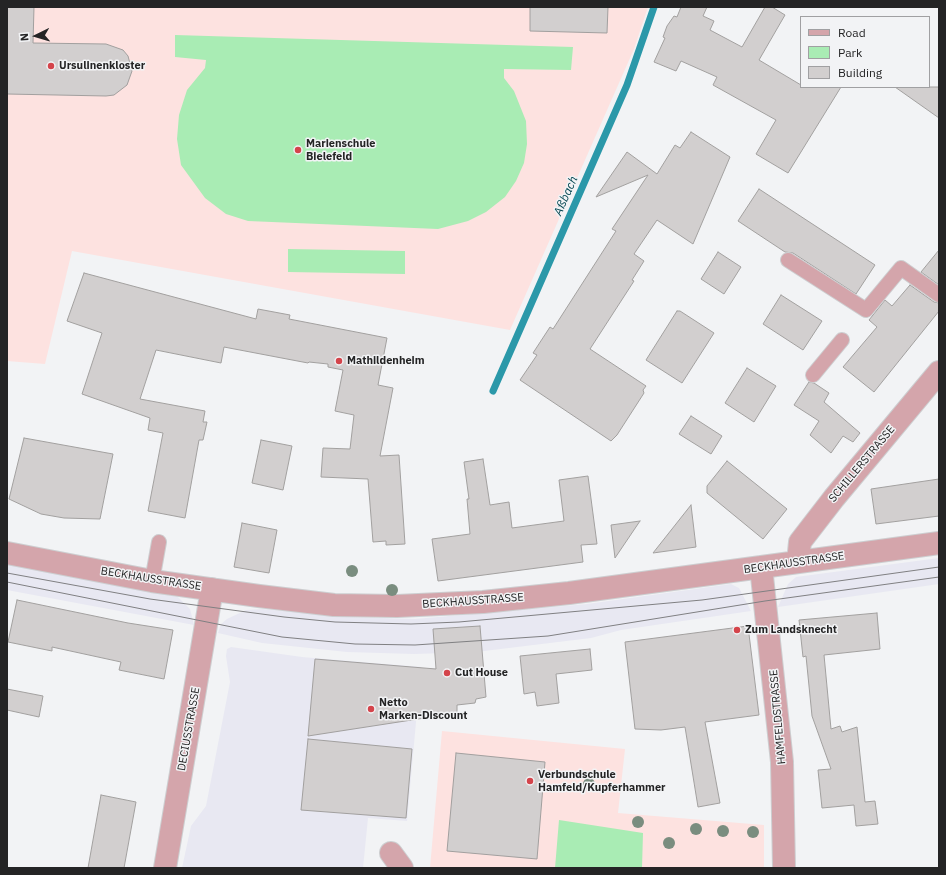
<!DOCTYPE html>
<html>
<head>
<meta charset="utf-8">
<style>
  body { margin:0 }
  #map { position:relative; width:946px; height:875px; overflow:hidden; background:#f2f3f5; font-family:"IBM Plex Sans",sans-serif }
  canvas { display:block }
  .frame { position:absolute; inset:0; border:8px solid #242425; pointer-events:none }
  .legend { position:absolute; left:800px; top:16px; width:130px; height:72px; box-sizing:border-box; background:#f2f3f5; border:1px solid #a0a0a2; margin:0; padding:5px 7px; list-style:none; font-size:12px; color:#242425 }
  .legend li { display:flex; align-items:center; gap:8px; height:20px }
  .legend b { width:20px; border:1px solid #a0a0a2 }
  .north { position:absolute; left:16px; top:16px; width:40px; height:40px; -webkit-text-stroke:3px #f2f3f5; paint-order:stroke; rotate:265deg; font-size:11px; font-weight:700; line-height:16px; text-align:center; color:#242425 }
  .north::after { content:''; display:block; margin:auto; width:14px; height:18px; background:#242425; clip-path:polygon(50% 0,100% 100%,50% 72%,0 100%) }
</style>
</head>
<body>
<div id="map">
<canvas width="946" height="875"></canvas>
<div class="frame"></div>
<ul class="legend">
<li><b style="height:5px;background:#d4a5ab"></b>Road</li>
<li><b style="height:11px;background:#a9ecb4"></b>Park</li>
<li><b style="height:11px;background:#d2cfcf"></b>Building</li>
</ul>
<div class="north">N</div>
</div>
<script>
const ctx = document.querySelector('canvas').getContext('2d');
ctx.lineJoin = 'round';
function paint(path, color) {
  ctx.fillStyle = color;
  ctx.fill(path, 'evenodd');
}
function toPath(rows) {
  const path = new Path2D();
  for (const r of rows) {
    path.moveTo(r[0], r[1]);
    for (let i = 2; i < r.length; i += 2) path.lineTo(r[i], r[i + 1]);
  }
  return path;
}
function stroke(path, color, width, dash) {
  ctx.strokeStyle = color;
  ctx.lineWidth = width;
  ctx.lineCap = dash ? 'butt' : 'round';
  ctx.setLineDash(dash || []);
  ctx.stroke(path);
}
function write(font, color, halo, rows, align = 'center') {
  ctx.font = font + ' "IBM Plex Sans",sans-serif';
  ctx.lineWidth = 3;
  ctx.setLineDash([]);
  ctx.textBaseline = 'middle';
  ctx.strokeStyle = halo;
  ctx.fillStyle = color;
  for (const [text, x, y, turn = 0] of rows) {
    ctx.save();
    ctx.translate(x, y);
    ctx.rotate((+turn || 0) * Math.PI / 180);
    ctx.textAlign = isNaN(turn) ? turn : align;
    if (halo) ctx.strokeText(text, 0, 0);
    ctx.fillText(text, 0, 0);
    ctx.restore();
  }
}
const built = toPath([
  [939,558,939,584,778,607,788,584,796,577],
  [7,563,178,597,190,609,194,625,7,590],
  [731,584,739,588,751,611,621,630,591,638,476,652,414,654,347,652,262,643,218,633,221,624,227,619,246,610,263,609,349,617,415,619,587,604],
  [231,647,302,657,421,667,407,821,368,818,363,868,182,868,191,826,206,806,230,682,226,656,227,649]
]);
const education = toPath([
  [7,7,648,7,634,49,510,330,72,251,45,364,7,361],
  [442,731,625,749,618,813,764,825,764,868,430,868]
]);
const green = toPath([
  [175,35,573,47,571,70,504,69,504,78,514,91,526,121,527,144,524,163,516,181,505,197,486,212,468,221,438,229,248,221,226,214,205,198,181,165,177,139,179,115,187,90,205,68,206,60,175,57],
  [288,249,405,251,405,274,288,272],
  [559,820,643,833,642,868,555,868]
]);
const stream = toPath([
  [493,391,627,85,654,7]
]);
const building = toPath([
  [7,7,34,7,33,43,106,44,123,50,128,56,132,71,127,85,114,95,106,96,7,94,7,7],
  [530,7,608,7,607,33,530,31,530,7],
  [681,7,707,7,703,16,714,21,710,30,742,47,765,7,772,7,785,15,759,60,801,85,801,87,841,87,788,173,756,154,776,120,713,85,717,77,681,61,676,71,654,62,665,38,663,37,667,26,674,16,677,17,681,7],
  [895,87,939,87,939,118,895,87],
  [691,132,730,157,693,244,657,220,634,254,644,261,632,280,634,281,590,349,646,386,643,390,644,393,617,435,611,441,520,380,537,355,533,353,550,327,553,329,616,231,612,229,648,175,596,197,627,152,657,174,675,145,680,148,691,132],
  [759,189,875,265,856,294,793,253,785,252,738,221,759,189],
  [939,250,939,285,921,272,939,250],
  [718,252,741,267,724,294,701,279,718,252],
  [84,273,256,319,258,309,290,315,289,319,387,338,378,385,393,388,380,456,399,455,405,544,386,545,386,541,373,542,368,479,321,477,323,448,350,449,354,415,335,411,343,370,328,367,328,364,309,362,308,363,224,347,221,363,156,350,140,399,205,411,203,422,207,422,203,440,199,440,185,518,148,511,163,433,148,430,150,418,82,394,102,333,67,321,84,273],
  [910,285,934,302,939,303,939,311,874,392,843,367,877,327,869,320,885,300,892,306,910,285],
  [781,295,822,321,803,350,763,324,781,295],
  [677,311,680,311,714,333,682,383,646,360,677,311],
  [747,368,776,386,754,422,725,403,747,368],
  [809,382,814,383,829,393,824,402,860,433,853,442,843,436,831,453,810,435,819,421,794,405,809,382],
  [691,416,722,436,711,454,679,434,691,416],
  [24,438,113,454,100,519,64,518,41,514,9,499,24,438],
  [261,440,292,446,283,490,252,483,261,440],
  [483,459,490,505,509,502,512,528,564,521,559,480,588,476,597,544,581,545,583,562,438,581,432,539,470,534,467,499,469,499,464,462,483,459],
  [727,461,787,509,763,539,707,493,707,486,727,461],
  [939,479,939,516,876,524,871,489,939,479],
  [691,505,696,547,653,553,691,505],
  [640,521,615,558,611,525,640,521],
  [242,523,277,530,269,573,234,567,242,523],
  [17,600,128,623,173,630,164,679,119,670,121,662,52,647,52,651,8,642,17,600],
  [877,613,880,649,824,655,831,729,840,726,842,732,857,727,865,802,875,801,878,824,856,826,854,805,822,808,818,770,831,769,812,716,806,656,803,657,799,620,877,613],
  [480,626,486,697,476,699,475,703,457,705,457,713,308,736,315,659,436,669,433,629,480,626],
  [748,626,759,715,705,722,720,803,698,807,685,727,661,730,635,729,625,642,748,626],
  [590,649,592,670,556,674,559,703,537,706,535,692,524,694,520,656,590,649],
  [7,689,43,696,39,717,7,710,7,689],
  [308,739,412,749,406,818,301,810,308,739],
  [456,753,545,762,537,859,447,851,456,753],
  [101,795,136,802,124,868,88,868,101,795]
]);
const service = toPath([
  [788,260,866,310,901,268,939,295],
  [813,375,842,340],
  [152,581,159,542]
]);
const minor = toPath([
  [7,553,152,581,259,596,334,605,397,606,483,602,569,593,939,543],
  [798,562,800,542,834,498,939,372],
  [761,567,782,762,784,868],
  [391,853,402,868],
  [165,868,212,589]
]);
const tram = toPath([
  [7,573,150,599,284,617,335,622,411,624,459,622,702,600,939,567],
  [7,582,282,637,355,644,415,645,548,636,765,601,939,577]
]);
const trees = [
  [352,571],
  [392,590],
  [589,784],
  [638,822],
  [696,829],
  [723,831],
  [753,832],
  [669,843]
];
const markers = [
  [51,66,4,"#d4444b"],
  [298,150,4,"#d4444b"],
  [339,361,4,"#d4444b"],
  [737,630,4,"#d4444b"],
  [447,673,4,"#d4444b"],
  [371,709,4,"#d4444b"],
  [530,781,4,"#d4444b"]
];
const poiNames = [
  ["Ursulinenkloster",59,66],
  ["Marienschule",306,144],
  ["Bielefeld",306,157],
  ["Mathildenheim",347,361],
  ["Zum Landsknecht",745,630],
  ["Cut House",455,673],
  ["Netto",379,703],
  ["Marken-Discount",379,716],
  ["Verbundschule",538,775],
  ["Hamfeld/Kupferhammer",538,788]
];
const streetNames = [
  ["SCHILLERSTRASSE",862,464,-50],
  ["BECKHAUSSTRASSE",794,563,-8],
  ["BECKHAUSSTRASSE",151,579,9],
  ["BECKHAUSSTRASSE",473,601,-4],
  ["HAMFELDSTRASSE",778,717,-95],
  ["DECIUSSTRASSE",189,729,-80]
];
const waterNames = [
  ["Aßbach",566,196,-66]
];
paint(built, '#e8e8f2');
paint(education, '#fde2e0');
paint(green, '#a9ecb4');
stroke(stream, '#2b98a9', 7);
paint(building, '#d2cfcf');
stroke(building, '#a2a09f', 1);
stroke(service, '#cdced0', 16);
stroke(minor, '#cdced0', 24);
stroke(service, '#d4a5ab', 14);
stroke(minor, '#d4a5ab', 22);
stroke(tram, '#808082', 1);
ctx.fillStyle = '#7a8d7f';
for (const [x, y] of trees) {
  ctx.beginPath();
  ctx.arc(x, y, 6, 0, 2 * Math.PI);
  ctx.fill();
}
for (const [x, y, r, color] of markers) {
  const dot = new Path2D();
  dot.arc(x, y, r, 0, 2 * Math.PI);
  ctx.fillStyle = color;
  ctx.fill(dot);
  stroke(dot, '#f2f3f5', 1.5);
}
write('bold 11px', '#242425', '#f2f3f5', poiNames, 'left');
write('11px', '#242425', '#f2f3f5', streetNames);
write('italic 12px', '#00434e', '#f2f3f5', waterNames);
</script>
</body>
</html>
